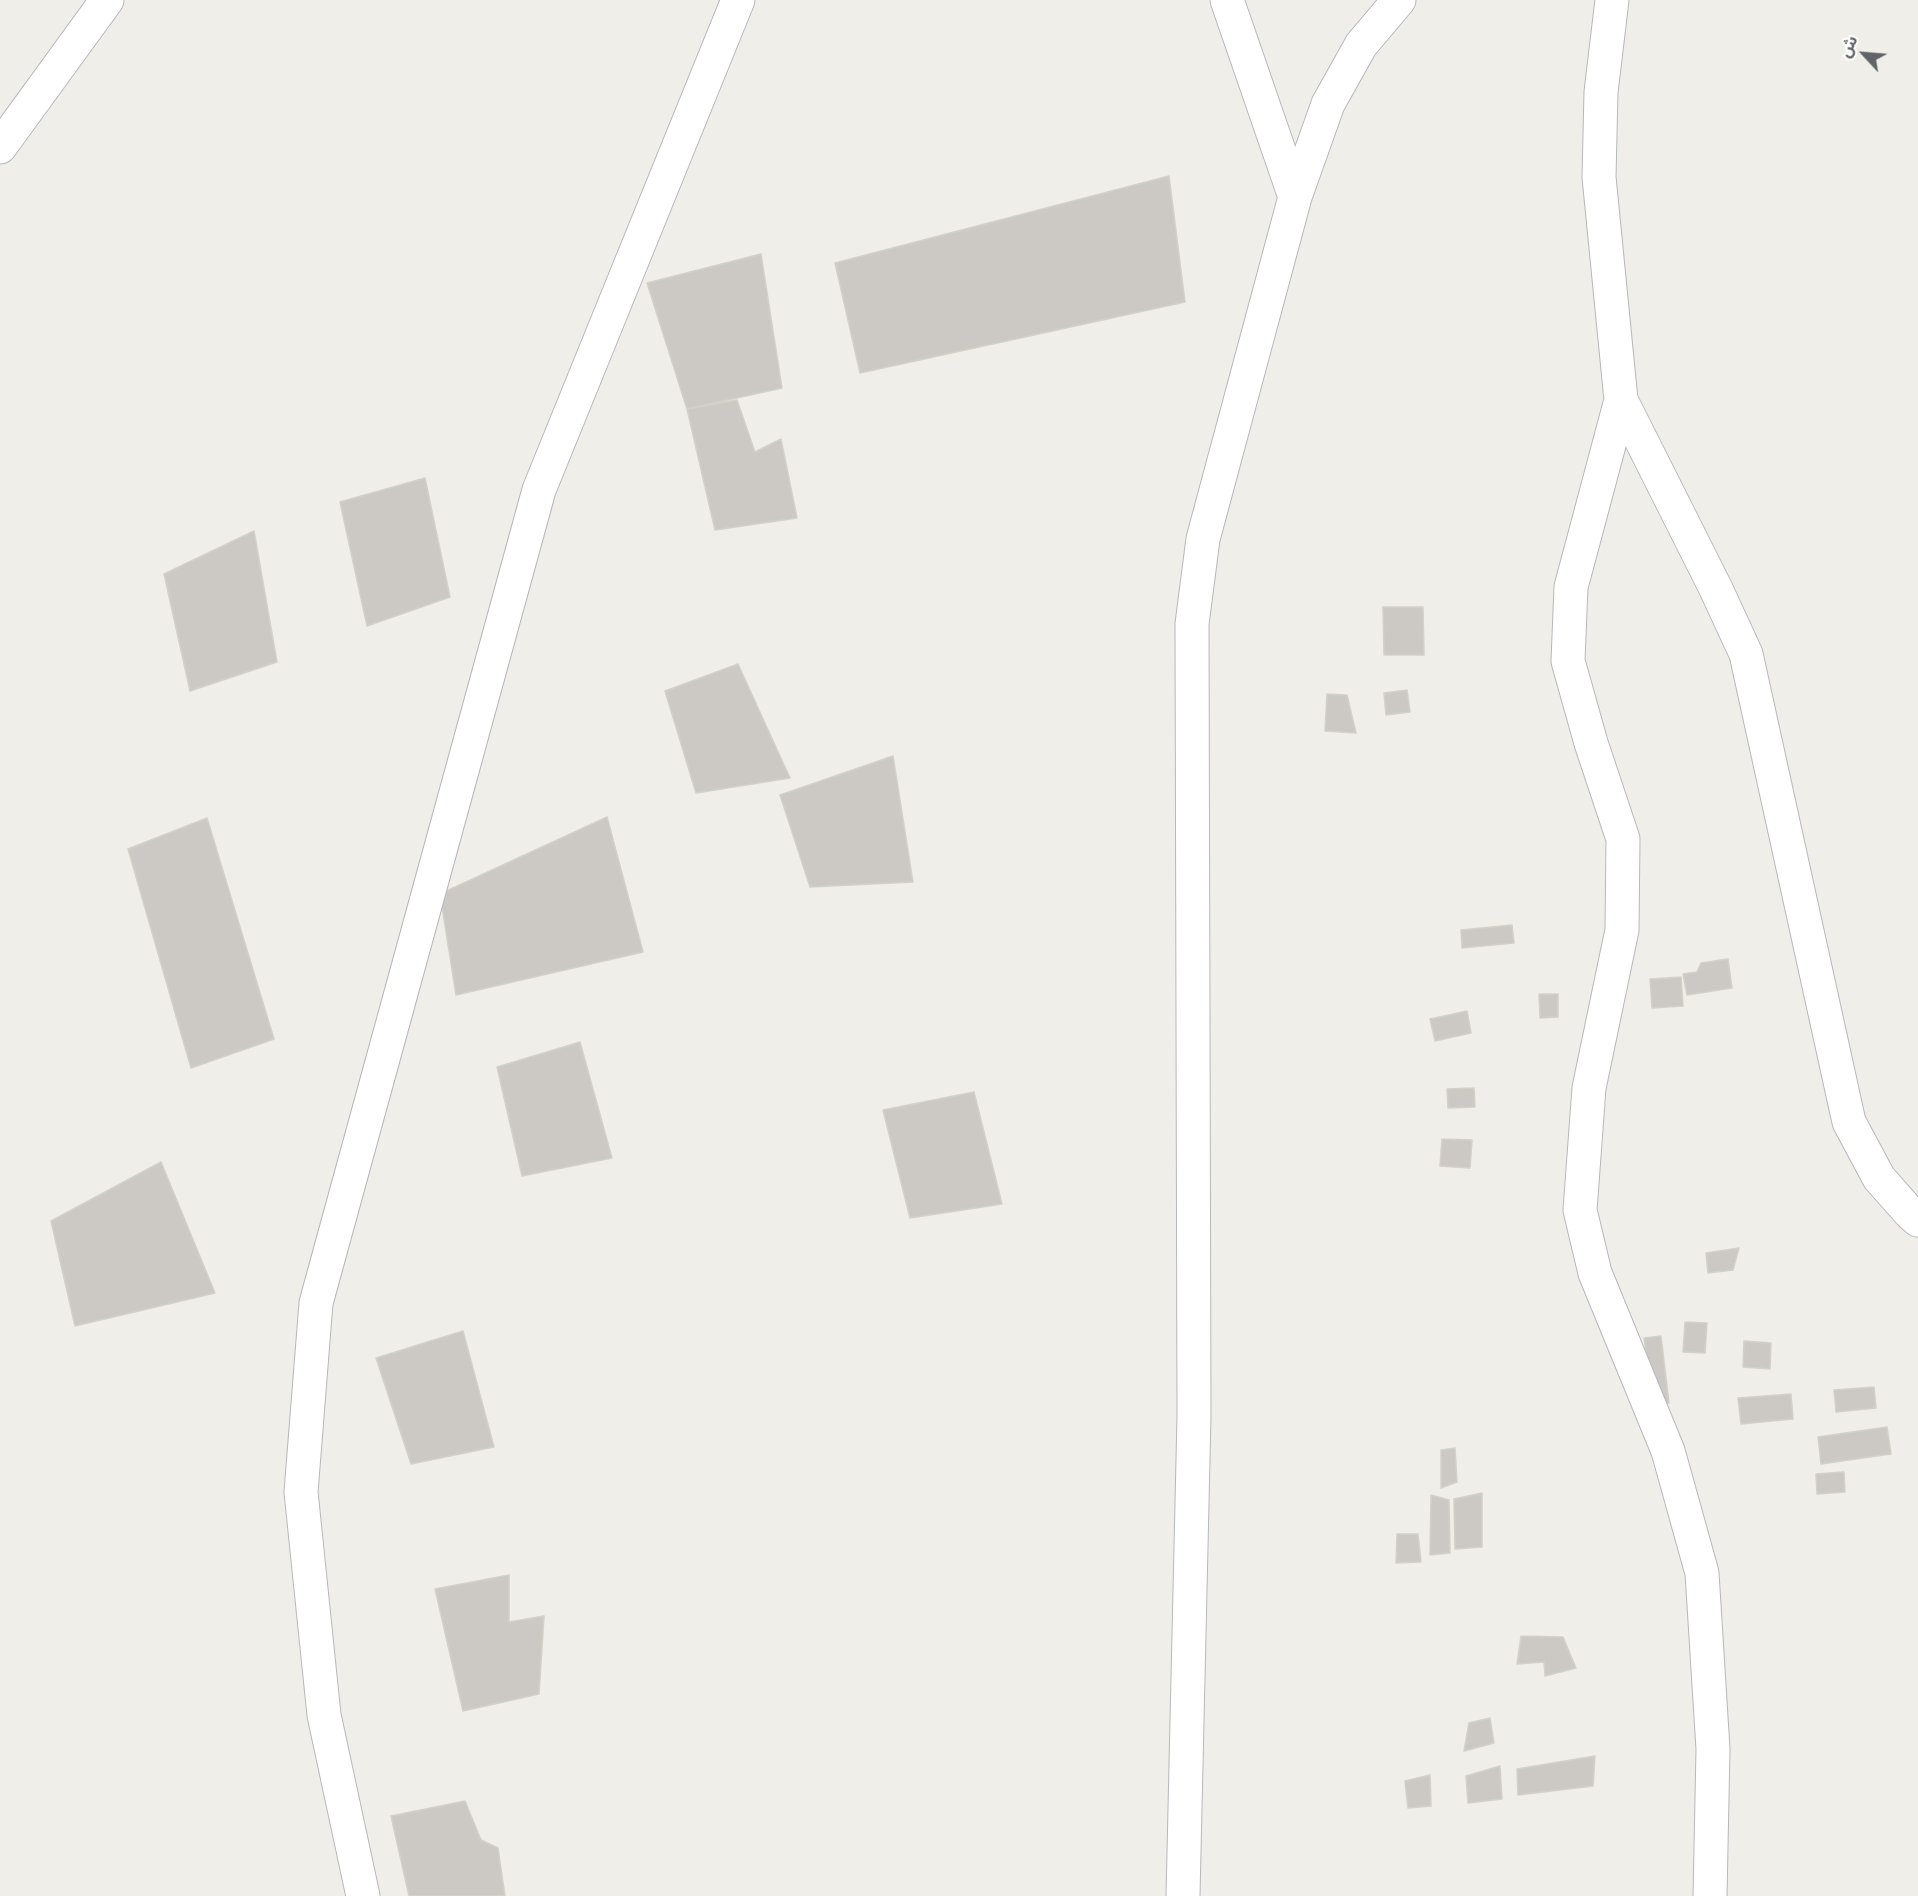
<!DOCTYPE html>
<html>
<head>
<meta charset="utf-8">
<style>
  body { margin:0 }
  #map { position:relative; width:1918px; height:1896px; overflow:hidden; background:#f0eee9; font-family:Quicksand,"Noto Sans Arabic",sans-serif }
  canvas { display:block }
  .north { position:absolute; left:1834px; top:24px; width:60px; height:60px; -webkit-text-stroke:4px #fff; paint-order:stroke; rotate:296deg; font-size:16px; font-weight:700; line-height:24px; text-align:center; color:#606367 }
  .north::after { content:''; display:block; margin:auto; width:21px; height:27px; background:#606367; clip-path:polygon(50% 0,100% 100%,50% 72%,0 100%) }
</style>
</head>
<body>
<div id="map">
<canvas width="1918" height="1896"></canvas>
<div class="north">ش</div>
</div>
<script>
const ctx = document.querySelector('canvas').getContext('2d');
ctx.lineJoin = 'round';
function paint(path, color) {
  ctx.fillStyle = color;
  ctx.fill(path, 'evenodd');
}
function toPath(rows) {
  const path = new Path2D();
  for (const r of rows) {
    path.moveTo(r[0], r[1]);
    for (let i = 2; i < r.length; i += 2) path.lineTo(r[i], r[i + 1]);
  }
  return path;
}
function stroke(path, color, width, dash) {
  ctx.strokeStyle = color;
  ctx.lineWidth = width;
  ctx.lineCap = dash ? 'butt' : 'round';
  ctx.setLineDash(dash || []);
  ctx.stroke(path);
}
const building = toPath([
  [1169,176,1185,302,860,373,835,263,1169,176],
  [761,254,782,388,687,409,647,283,761,254],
  [737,400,755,452,781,439,797,518,715,530,687,409,737,400],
  [425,478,450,597,367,626,340,502,425,478],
  [254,531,277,662,190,691,164,574,254,531],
  [1383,607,1423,607,1424,655,1384,655,1383,607],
  [738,664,790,778,696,793,665,691,738,664],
  [1407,690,1410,712,1386,715,1384,693,1407,690],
  [1327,694,1347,695,1356,733,1325,731,1327,694],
  [893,756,913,882,810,887,780,795,893,756],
  [607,817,643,952,456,995,440,894,607,817],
  [207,818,274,1039,191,1068,128,849,207,818],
  [1512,925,1514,943,1462,948,1461,930,1512,925],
  [1728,959,1732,988,1687,995,1683,974,1697,972,1701,963,1728,959],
  [1681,977,1683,1006,1652,1008,1650,979,1681,977],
  [1539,994,1558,994,1558,1017,1540,1018,1539,994],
  [1467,1011,1471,1033,1435,1041,1430,1019,1467,1011],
  [580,1042,612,1158,522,1176,497,1067,580,1042],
  [1474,1088,1475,1107,1448,1108,1447,1089,1474,1088],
  [974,1092,1002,1204,910,1218,883,1110,974,1092],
  [1442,1139,1472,1140,1470,1168,1440,1166,1442,1139],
  [161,1162,215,1293,75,1326,51,1221,161,1162],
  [1739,1248,1733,1270,1708,1273,1706,1253,1739,1248],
  [1685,1322,1707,1323,1705,1353,1683,1352,1685,1322],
  [463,1331,494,1447,411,1464,376,1358,463,1331],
  [1661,1336,1669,1403,1654,1405,1644,1338,1661,1336],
  [1744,1341,1771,1343,1770,1369,1743,1367,1744,1341],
  [1874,1387,1876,1408,1836,1412,1834,1390,1874,1387],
  [1791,1394,1793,1419,1741,1424,1738,1398,1791,1394],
  [1887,1427,1891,1454,1821,1464,1818,1437,1887,1427],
  [1455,1448,1457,1482,1441,1488,1441,1450,1455,1448],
  [1844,1472,1845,1492,1817,1494,1816,1474,1844,1472],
  [1482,1493,1482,1547,1455,1549,1454,1499,1482,1493],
  [1431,1495,1449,1500,1450,1553,1430,1555,1431,1495],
  [1397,1534,1418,1534,1421,1562,1396,1563,1397,1534],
  [509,1575,509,1622,544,1616,539,1694,463,1711,435,1589,509,1575],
  [1521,1636,1563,1637,1576,1668,1545,1676,1544,1662,1517,1664,1521,1636],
  [1490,1718,1494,1743,1464,1751,1469,1723,1490,1718],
  [1595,1756,1593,1786,1518,1795,1517,1769,1595,1756],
  [1500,1766,1502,1799,1468,1803,1466,1776,1500,1766],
  [1430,1775,1431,1806,1408,1808,1405,1781,1430,1775],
  [465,1801,481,1840,498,1848,505,1896,409,1896,391,1816,465,1801]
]);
const street = toPath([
  [1227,0,1295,197],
  [1612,0,1601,92,1599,177,1621,400,1571,587,1568,661,1591,743,1623,839,1622,930,1589,1088,1580,1210,1595,1273,1668,1451,1702,1573,1713,1749,1710,1896],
  [0,147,107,0],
  [1621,400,1716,589,1746,654,1849,1122,1879,1178,1910,1213,1918,1220],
  [363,1896,324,1715,301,1492,316,1303,539,490,738,0],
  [1183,1896,1194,1416,1192,624,1203,539,1295,197,1328,104,1361,45,1399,0]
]);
paint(building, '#ccc9c5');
stroke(building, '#d5d0c7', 1.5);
stroke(street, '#b5b8bc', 35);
stroke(street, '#fff', 33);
</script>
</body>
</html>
